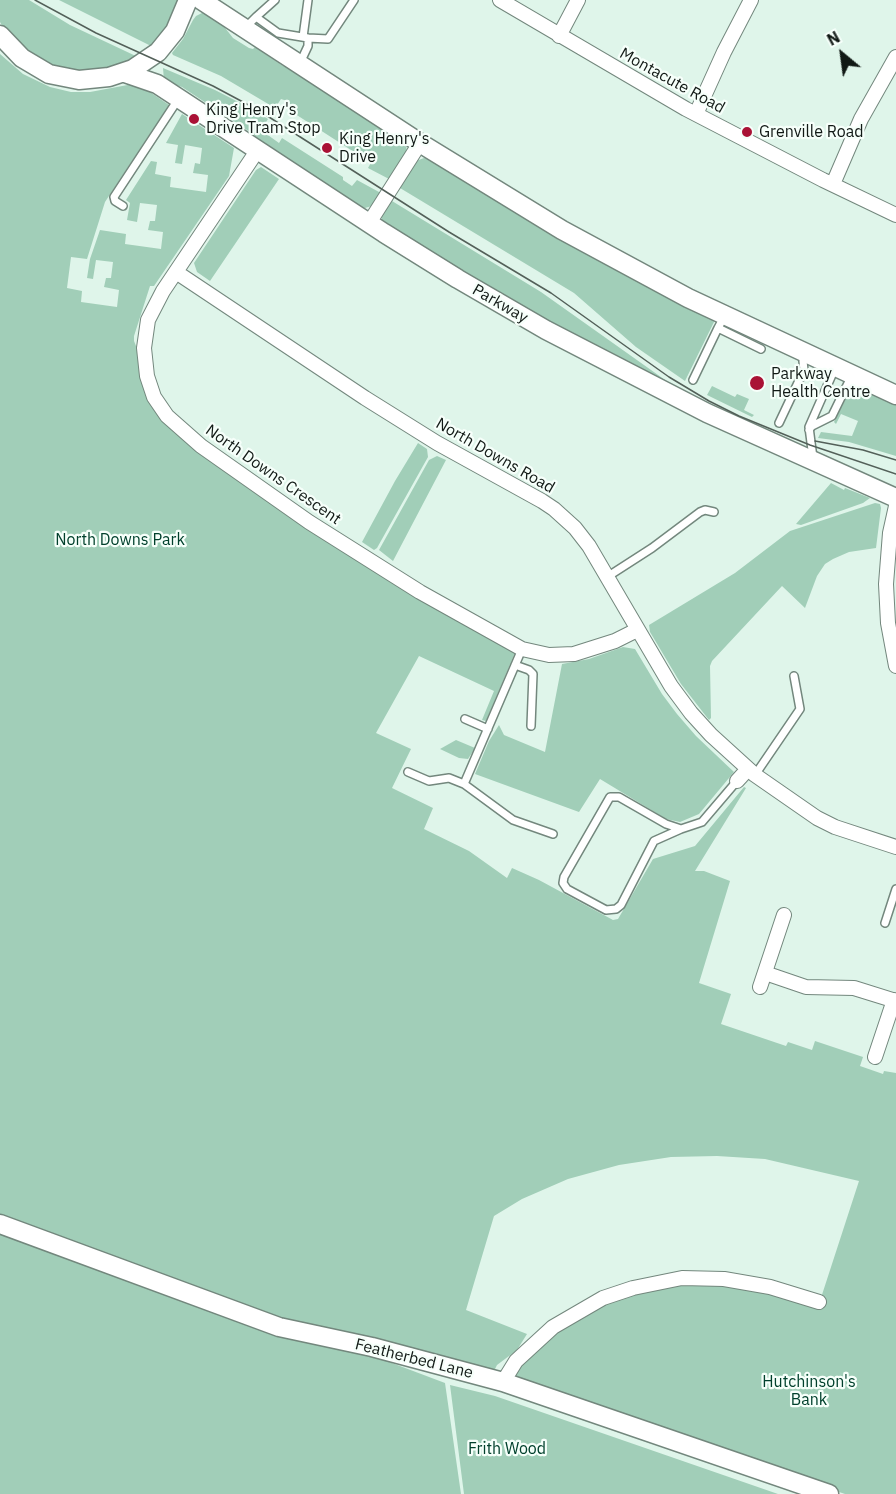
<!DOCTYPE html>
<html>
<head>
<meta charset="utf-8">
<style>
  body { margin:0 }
  #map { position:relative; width:896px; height:1494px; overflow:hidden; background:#dff5ea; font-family:"IBM Plex Sans",sans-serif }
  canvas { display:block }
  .north { position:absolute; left:812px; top:24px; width:60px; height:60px; -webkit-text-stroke:4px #f6fffa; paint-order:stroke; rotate:331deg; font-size:16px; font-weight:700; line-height:24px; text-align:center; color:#111915 }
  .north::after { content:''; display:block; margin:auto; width:21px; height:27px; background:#111915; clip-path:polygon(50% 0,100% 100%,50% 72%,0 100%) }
</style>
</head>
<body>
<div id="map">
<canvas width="896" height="1494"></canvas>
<div class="north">N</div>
</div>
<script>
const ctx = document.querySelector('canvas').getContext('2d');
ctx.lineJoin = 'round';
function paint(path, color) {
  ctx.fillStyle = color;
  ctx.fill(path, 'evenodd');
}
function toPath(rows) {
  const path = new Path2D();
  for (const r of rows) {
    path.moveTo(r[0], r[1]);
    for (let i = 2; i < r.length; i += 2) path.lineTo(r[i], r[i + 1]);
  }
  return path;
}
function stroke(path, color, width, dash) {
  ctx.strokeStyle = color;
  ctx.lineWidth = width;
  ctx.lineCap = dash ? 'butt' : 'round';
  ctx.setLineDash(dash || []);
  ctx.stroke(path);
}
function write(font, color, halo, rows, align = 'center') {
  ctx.font = font + ' "IBM Plex Sans",sans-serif';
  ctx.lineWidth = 4.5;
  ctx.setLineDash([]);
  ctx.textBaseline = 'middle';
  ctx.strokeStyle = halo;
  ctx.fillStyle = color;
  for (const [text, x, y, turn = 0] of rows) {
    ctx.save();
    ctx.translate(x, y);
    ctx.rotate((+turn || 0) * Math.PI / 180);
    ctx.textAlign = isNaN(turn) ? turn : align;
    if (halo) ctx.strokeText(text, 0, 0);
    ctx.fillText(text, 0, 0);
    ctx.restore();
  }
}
const green = toPath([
  [0,0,29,0,70,25,140,58,115,69,66,72,36,60,5,31,0,22],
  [59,0,181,0,178,12,153,47],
  [204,12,222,24,233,38,249,48,253,49,255,47,283,66,294,68,406,144,407,153,389,179,368,168,373,159,367,156,365,159,289,110,290,102,281,99,275,108,221,76,173,55,172,53,183,39,193,20,196,16],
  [0,54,23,74,50,87,71,92,90,92,133,84,144,88,169,105,105,202,87,259,71,257,67,288,82,291,81,302,117,307,119,290,104,287,106,278,111,278,113,262,96,260,93,279,87,278,90,259,100,230,126,234,125,244,161,249,163,232,148,230,150,221,155,221,157,205,140,203,137,222,127,220,130,203,126,200,151,161,157,162,155,174,171,177,170,187,206,192,208,175,193,173,195,163,200,164,202,148,185,145,182,164,175,163,178,145,166,143,182,114,234,148,229,176,154,286,150,286,134,336,134,341,136,346,139,348,166,423,187,443,242,484,302,525,514,651,514,655,486,721,482,720,494,691,419,656,376,733,411,749,392,788,433,808,424,829,469,851,507,878,512,868,539,880,613,920,618,919,653,859,695,846,744,787,746,788,695,871,704,871,730,881,699,983,731,994,721,1024,786,1046,788,1042,812,1050,815,1041,863,1057,860,1066,883,1074,884,1071,896,1073,896,1494,845,1494,520,1383,512,1375,547,1337,612,1299,674,1284,733,1284,818,1307,859,1181,765,1159,717,1156,671,1157,619,1165,568,1179,522,1199,494,1216,466,1310,527,1334,517,1350,497,1365,493,1373,278,1321,0,1217],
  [163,68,215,90,250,108,268,119,263,127,265,133,279,143,282,138,343,177,343,180,352,186,357,180,379,192,380,195,372,206,365,208,358,207,268,151,253,134,182,87,164,81],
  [424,158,433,159,713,318,714,322,685,381,636,347,574,293,400,188,413,166,416,161],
  [261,167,279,179,210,281,197,272,194,263,256,170],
  [392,201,541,292,675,387,526,312,382,222,382,214,390,202],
  [857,385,896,402,896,456,849,442,818,438,821,432,852,436,858,421,841,414,836,424,834,422,849,392],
  [712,386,735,397,737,394,749,399,744,410,754,415,752,417,707,395],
  [418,443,427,449,428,457,377,548,374,550,362,542,395,481],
  [437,456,446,460,393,561,379,550,429,460],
  [831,483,844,490,845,488,870,498,863,503,801,525,796,524],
  [875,503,880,504,881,508,876,548,849,552,833,559,825,564,817,576,805,608,782,586,712,661,710,666,711,718,709,720,681,684,650,632,649,625,735,573,790,531],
  [623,647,635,649,662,694,677,714,696,736,734,772,699,814,680,822,666,819,600,779,579,812,475,774,489,741,499,725,504,735,545,752,562,664,589,659],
  [456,740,475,748,468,759,459,758,440,749],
  [0,1231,368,1354,445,1383,461,1494,0,1494],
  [450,1385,495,1396,778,1494,464,1494]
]);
const service = toPath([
  [256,17,275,0],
  [245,28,256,17,278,33,308,38],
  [303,37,308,0],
  [300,63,308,46,308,38,328,39,354,0],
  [123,206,115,201,114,197,179,98],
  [725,315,718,328,761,349],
  [693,380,718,328],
  [779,423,804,370,803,361,805,354],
  [809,430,812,426,832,416,852,375],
  [813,458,809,427,835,368],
  [607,577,652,548,700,512,705,510,714,512],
  [522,649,464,784,513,820,553,834],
  [515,665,529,670,533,674,531,726],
  [465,719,488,729],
  [408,772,429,781,449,778,464,784],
  [755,775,800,709,794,676],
  [681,829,666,824,619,797,610,797,564,877,563,883,567,889,606,910,616,909,621,905,654,841,681,829,702,822,737,781],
  [885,923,896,889]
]);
const minor = toPath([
  [500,0,686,109,823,180,896,215],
  [559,36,578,0],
  [696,114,724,52,751,0],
  [257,151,163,291,148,320,144,348,147,376,154,397,167,416,201,446,309,522,420,592,522,649,549,655,574,654,615,641,637,630],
  [833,184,861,119,896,57],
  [369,223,420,143],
  [176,272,365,398,437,443,542,501,554,509,575,528,589,546,671,686,691,713,711,735,755,775,817,818,835,827,896,847],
  [896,506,890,533,886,584,888,623,896,666],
  [737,781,748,769],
  [765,973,806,987,854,988,896,1001],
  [760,987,784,915],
  [875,1057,894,1000],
  [503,1382,516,1361,553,1327,603,1298,633,1288,682,1278,724,1279,770,1287,819,1302]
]);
const tertiary = toPath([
  [201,0,420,143,562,230,688,298,896,395],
  [0,35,22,58,49,74,79,80,109,77,133,69,158,52,175,31,188,0],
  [125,73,157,84,384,233,458,279,546,330,707,413,896,498],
  [0,1224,279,1327,372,1347,503,1382,829,1494]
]);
const tram = toPath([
  [35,0,96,33,213,86,258,110,449,232,551,293,669,377,709,401,739,416,810,445,896,474],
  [815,441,863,450,896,460]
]);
const markers = [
  [194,119,6,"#a91235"],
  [747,132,6,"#a91235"],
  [327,148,6,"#a91235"],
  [757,383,8,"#a91235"]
];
const streetNames = [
  ["Montacute Road",672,81,29],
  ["Parkway",500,304,30],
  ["North Downs Road",495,456,30],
  ["North Downs Crescent",273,475,35],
  ["Featherbed Lane",414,1359,14]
];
const poiNames = [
  ["King Henry's",206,110],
  ["Drive Tram Stop",206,128],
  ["Grenville Road",759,132],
  ["King Henry's",339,139],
  ["Drive",339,157],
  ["Parkway",771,374],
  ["Health Centre",771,392]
];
const parkNames = [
  ["North Downs Park",120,540],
  ["Hutchinson's",809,1382],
  ["Bank",809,1400],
  ["Frith Wood",507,1449]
];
paint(green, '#a1ceb8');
stroke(service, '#73877d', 10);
stroke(minor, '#73877d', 16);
stroke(tertiary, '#73877d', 21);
stroke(service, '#fff', 7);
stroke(minor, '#fff', 14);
stroke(tertiary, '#fff', 18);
stroke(tram, '#536059', 1.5);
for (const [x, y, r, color] of markers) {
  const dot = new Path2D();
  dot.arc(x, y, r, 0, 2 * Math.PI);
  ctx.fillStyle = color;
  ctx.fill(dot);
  stroke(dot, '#f6fffa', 2);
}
write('16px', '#111915', '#f6fffa', streetNames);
write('16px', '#111915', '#f6fffa', poiNames, 'left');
write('16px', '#01402c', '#f6fffa', parkNames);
</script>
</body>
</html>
